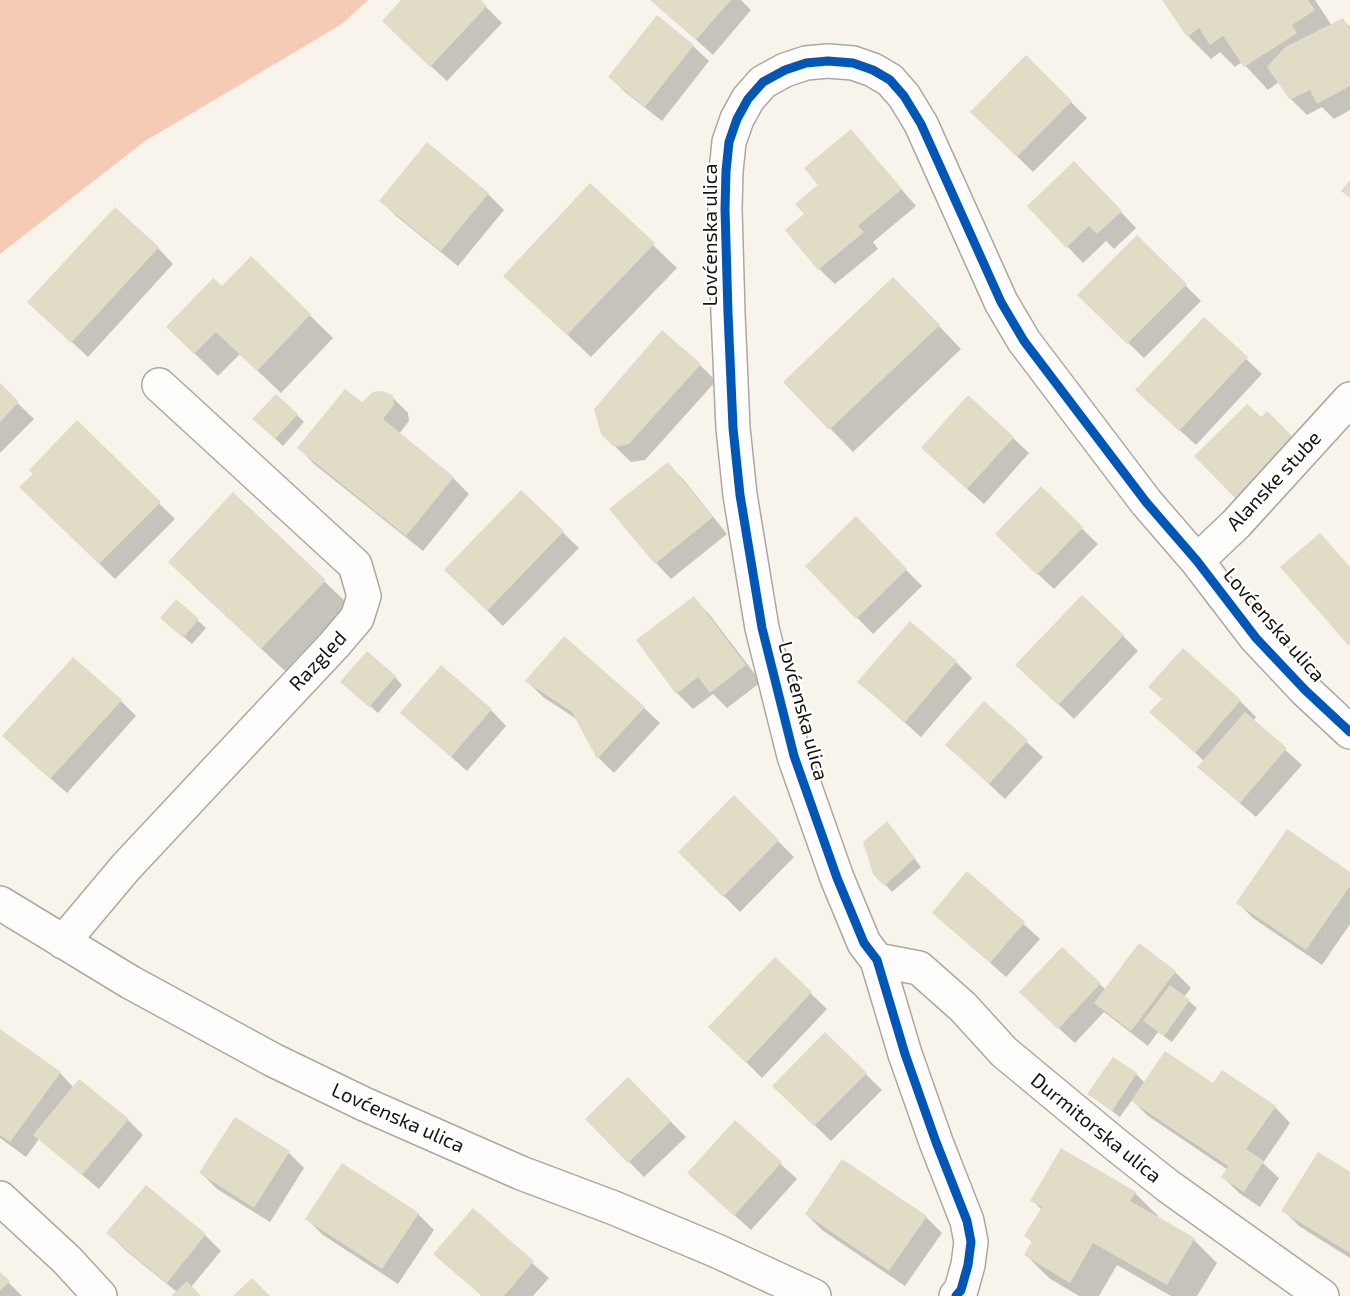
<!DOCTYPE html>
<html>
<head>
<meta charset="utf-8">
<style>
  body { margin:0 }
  canvas { display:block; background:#f8f4ec }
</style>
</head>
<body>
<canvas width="1350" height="1296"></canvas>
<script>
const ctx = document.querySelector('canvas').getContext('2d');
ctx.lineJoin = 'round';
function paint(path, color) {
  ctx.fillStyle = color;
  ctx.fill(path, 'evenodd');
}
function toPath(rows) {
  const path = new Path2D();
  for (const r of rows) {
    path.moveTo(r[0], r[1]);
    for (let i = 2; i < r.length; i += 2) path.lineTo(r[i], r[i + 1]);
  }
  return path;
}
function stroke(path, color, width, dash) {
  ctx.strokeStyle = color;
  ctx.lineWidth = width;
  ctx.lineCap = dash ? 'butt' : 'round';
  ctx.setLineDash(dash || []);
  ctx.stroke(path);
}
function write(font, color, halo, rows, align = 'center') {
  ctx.font = font + ' "Exo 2",sans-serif';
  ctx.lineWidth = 4.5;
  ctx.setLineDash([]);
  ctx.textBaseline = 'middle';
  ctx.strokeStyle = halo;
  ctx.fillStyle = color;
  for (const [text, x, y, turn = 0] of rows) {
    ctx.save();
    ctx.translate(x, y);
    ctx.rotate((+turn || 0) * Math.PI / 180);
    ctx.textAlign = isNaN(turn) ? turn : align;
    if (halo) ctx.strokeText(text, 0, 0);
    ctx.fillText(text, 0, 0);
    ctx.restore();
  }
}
const forest = toPath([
  [0,0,368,0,342,24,145,141,0,254]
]);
const shadow = toPath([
  [404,0,479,0,502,23,447,81,399,37],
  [652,0,741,0,751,10,713,55],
  [1164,0,1315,0,1332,26,1343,20,1350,27,1350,110,1334,119,1322,107,1307,115,1291,99,1279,82,1268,90,1242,62,1235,67,1220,52,1211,59,1188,36],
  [693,46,709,61,662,121,625,92,610,77],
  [1026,57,1087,118,1033,172,972,112],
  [851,131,916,206,873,242,878,249,835,284,819,269,806,214],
  [427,144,488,194,504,210,458,266,396,216,381,201],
  [1090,179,1136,228,1114,249,1106,241,1083,263,1029,206],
  [590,185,677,268,591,357,528,298],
  [1137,237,1201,301,1144,358,1095,311],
  [158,248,173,264,88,357,45,317],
  [251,258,333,338,281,393,240,354,218,376,191,350,222,288],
  [916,302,961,349,853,452,785,382],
  [1204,319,1262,374,1196,445,1153,406],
  [700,365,716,381,645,460,631,462,602,434],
  [0,386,34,419,0,453],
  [392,397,408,413,409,421,399,434,453,478,469,494,423,551,314,464,299,448,362,404],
  [297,415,304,422,283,446,262,426],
  [77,422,175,519,115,579,37,503,34,474],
  [1013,438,1029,453,984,504,939,464],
  [667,464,683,479,727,534,671,579,656,563],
  [1041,489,1098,544,1054,589,1012,550],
  [521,492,579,548,503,626,446,570],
  [233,494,348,604,285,671,193,585],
  [856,519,922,586,873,634,807,566],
  [694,598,709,614,761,682,727,708,713,694,693,709,677,693],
  [176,601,206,628,192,644,170,625],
  [1123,636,1138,651,1074,719,1033,680],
  [1183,650,1240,701,1256,717,1253,721,1302,765,1256,817,1215,782,1204,761,1151,712,1163,699],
  [956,662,972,678,921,737,859,682],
  [395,677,402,685,378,713,350,689],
  [527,681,644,708,660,723,614,773,599,758,578,720,543,697],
  [121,701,136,716,67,793,19,751],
  [984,703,1043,757,1005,799,947,745],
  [491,710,506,726,467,771,402,713],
  [734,797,794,857,740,912,680,852],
  [887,823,921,867,892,892,875,873],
  [968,873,1040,939,1006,977,934,913],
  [1350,874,1350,924,1322,965,1253,918,1238,903],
  [1139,945,1175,972,1191,988,1184,997,1197,1008,1172,1042,1158,1032,1148,1046,1104,1012,1075,1043,1036,1008,1062,949,1106,990],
  [775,959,827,1009,762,1078,711,1027],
  [0,1031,60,1073,74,1088,128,1120,143,1135,99,1189,39,1139,26,1157,0,1138],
  [825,1034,882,1090,831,1141,774,1086],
  [1136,1074,1145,1083,1214,1085,1275,1107,1290,1123,1263,1163,1279,1178,1260,1207,1239,1193,1223,1177,1228,1170,1148,1116,1132,1100,1120,1117,1089,1094],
  [628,1079,686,1137,644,1177,587,1119],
  [735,1122,797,1179,751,1230,705,1189],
  [289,1153,304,1168,270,1222,217,1189,201,1173],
  [843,1161,926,1217,942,1233,905,1286,822,1230,806,1214],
  [1350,1174,1350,1258,1299,1226,1283,1210],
  [146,1187,205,1235,221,1251,191,1287,200,1296,173,1296,177,1292,124,1249,108,1233],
  [1135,1193,1158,1216,1157,1218,1194,1240,1217,1263,1197,1296,1171,1296,1117,1265,1099,1296,1079,1296,1049,1278,1026,1255,1033,1243,1026,1236,1042,1210,1032,1200],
  [473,1211,549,1278,533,1296,482,1296,436,1254],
  [418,1214,434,1230,398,1284,323,1235,307,1219],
  [0,1274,22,1296,0,1296]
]);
const building = toPath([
  [401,0,481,0,487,6,430,67,382,21],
  [650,0,731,0,696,40],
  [1162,0,1308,0,1315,10,1292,25,1297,33,1244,67,1223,36,1210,45,1199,28,1187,37],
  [657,15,694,45,645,107,608,77],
  [1343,18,1350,30,1350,86,1317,104,1310,90,1290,100,1267,67,1285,47],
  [1026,55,1072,101,1017,157,970,112],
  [851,129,902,189,858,226,864,232,818,270,785,230,804,214,795,204,818,185,804,168],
  [427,142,489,193,441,251,379,201],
  [1074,161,1122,211,1097,234,1089,226,1066,248,1027,206],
  [1350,180,1350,198,1341,191],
  [590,183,655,243,567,335,503,276],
  [115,207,159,247,71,343,27,302],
  [1137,235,1187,284,1127,344,1077,295],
  [251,256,311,314,257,371,216,332,194,354,166,327,213,278,222,286],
  [893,277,940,325,829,430,783,382],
  [1204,317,1248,357,1179,431,1135,390],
  [662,330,701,364,629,444,614,447,601,434,594,409],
  [0,383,19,402,0,422],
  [345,389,362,402,373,392,382,391,393,395,394,405,383,419,454,477,406,536,297,448],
  [276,394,298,414,275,439,252,419],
  [968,395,1014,437,967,489,921,448],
  [1247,404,1261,417,1267,411,1294,438,1241,504,1194,456],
  [77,420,161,502,99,564,19,487,33,474,29,470],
  [668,462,713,517,655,564,609,509],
  [1041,486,1083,527,1037,575,995,534],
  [521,490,564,531,487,611,444,570],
  [233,492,326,580,261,649,168,562],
  [856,516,907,569,856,619,805,566],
  [1320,533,1350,567,1350,644,1348,645,1280,567],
  [1082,595,1124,635,1058,705,1015,665],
  [694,596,746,665,710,693,698,677,676,694,636,640],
  [176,599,199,619,183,638,160,618],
  [910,621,957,661,905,722,857,682],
  [564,636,645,707,597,759,572,712,525,681],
  [1183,648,1241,700,1195,753,1149,712,1162,699,1148,687],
  [367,651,396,676,369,707,340,682],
  [73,657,122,700,50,779,2,736],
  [441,665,492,709,451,757,400,713],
  [984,701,1028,740,989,784,945,745],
  [1245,712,1287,748,1240,803,1197,767],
  [734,795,779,840,723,897,678,852],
  [887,821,915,858,884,886,873,874,863,842],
  [1287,829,1350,872,1350,886,1306,950,1236,903],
  [967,871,1025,922,990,963,932,913],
  [1139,943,1176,971,1131,1031,1094,1003],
  [1062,947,1101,983,1058,1029,1019,992],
  [775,957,812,992,746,1063,708,1027],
  [1170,985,1190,1000,1164,1036,1143,1021],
  [0,1029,61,1072,10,1142,0,1135],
  [825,1032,867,1073,814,1126,772,1086],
  [1165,1051,1213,1083,1222,1070,1276,1106,1246,1149,1264,1161,1244,1192,1221,1177,1228,1166,1131,1101],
  [1113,1057,1137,1073,1112,1111,1087,1094],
  [628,1077,671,1121,628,1163,585,1119],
  [79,1079,129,1119,82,1175,33,1135],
  [235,1117,290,1151,254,1208,199,1173],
  [735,1120,782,1162,734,1216,687,1173],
  [1061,1148,1136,1192,1130,1201,1195,1238,1167,1285,1093,1243,1070,1283,1024,1255,1032,1241,1024,1236,1042,1207,1030,1201],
  [1318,1152,1350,1172,1350,1253,1281,1211],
  [842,1159,927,1216,889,1271,805,1214],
  [342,1163,419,1213,382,1269,305,1219],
  [146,1185,206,1234,167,1283,106,1233],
  [473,1208,534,1261,504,1296,482,1296,433,1254],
  [0,1272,10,1281,0,1291],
  [252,1278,270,1296,233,1296],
  [187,1281,201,1296,171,1296]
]);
const minor = toPath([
  [1197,561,1236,524,1350,399],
  [0,903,130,982,273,1060,364,1104,521,1173,614,1208,717,1251,814,1296],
  [63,942,126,867,334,645,357,618,364,596,355,565,159,385],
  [877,960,919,968,963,1007,1004,1052,1115,1144,1168,1186,1322,1296],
  [0,1198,67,1260,100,1296],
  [956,1296,961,1290,968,1265,971,1242,967,1221,936,1142,905,1054,877,960,864,943,837,878,794,756,762,628,740,495,733,428,728,313,725,209,726,171,729,142,737,119,748,99,763,82,785,70,806,63,828,61,853,63,873,70,890,80,904,96,921,124,1001,302,1024,341,1146,502,1197,561,1256,638,1305,690,1350,732]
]);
const cycleway = toPath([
  [956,1296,961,1290,968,1265,971,1242,967,1221,936,1142,905,1054,877,960,864,943,837,878,794,756,762,628,740,495,733,428,728,313,725,209,726,171,729,142,737,119,748,99,763,82,785,70,806,63,828,61,853,63,873,70,890,80,904,96,921,124,1001,302,1024,341,1146,502,1197,561,1256,638,1305,690,1350,732]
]);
const streetNames = [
  ["Lovćenska ulica",710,235,-90],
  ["Alanske stube",1274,481,-47],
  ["Lovćenska ulica",1274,625,49],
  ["Razgled",318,661,-47],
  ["Lovćenska ulica",803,711,75],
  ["Lovćenska ulica",398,1118,24],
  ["Durmitorska ulica",1096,1128,39]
];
paint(forest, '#f5cbb6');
paint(shadow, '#0003');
paint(building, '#e0dcc6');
stroke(minor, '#aca8a1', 36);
stroke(minor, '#fefdfc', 33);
stroke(cycleway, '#0057b8', 9);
write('20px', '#17140d', '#fff', streetNames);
</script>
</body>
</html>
